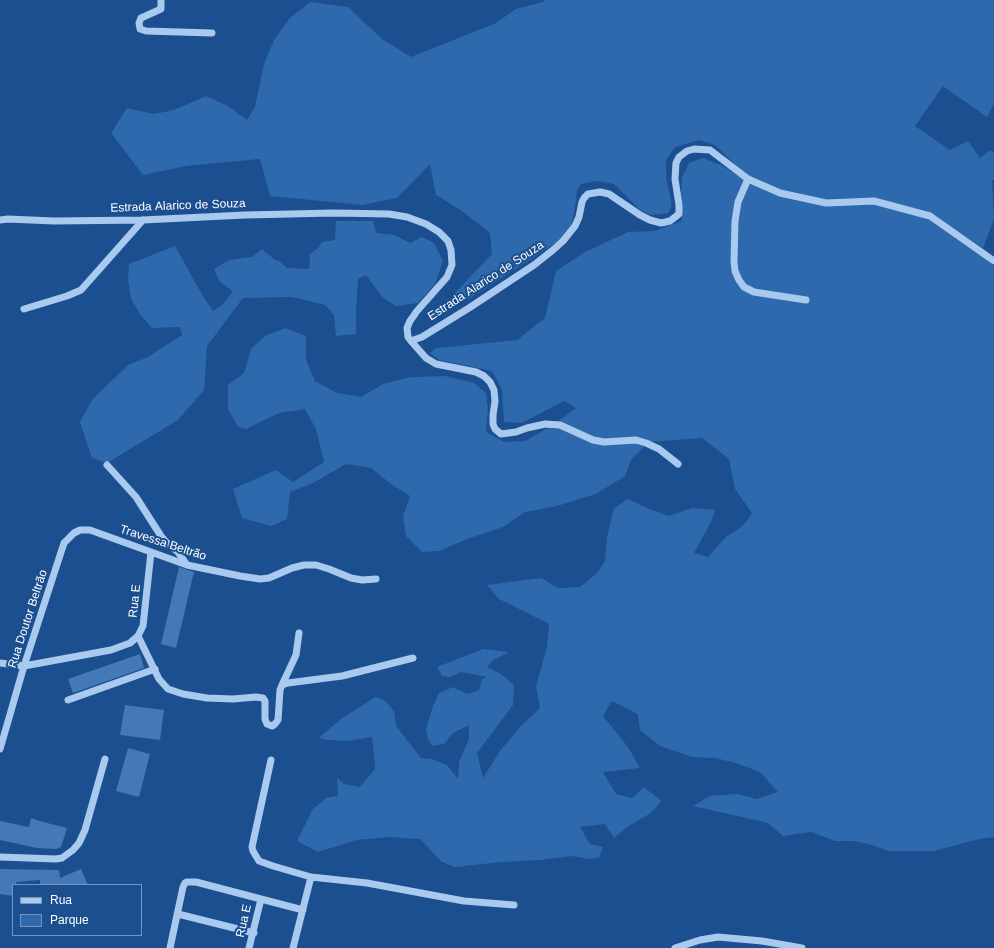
<!DOCTYPE html>
<html>
<head>
<meta charset="utf-8">
<style>
  body { margin:0 }
  #map { position:relative; width:994px; height:948px; overflow:hidden; background:#1b4f8f; font-family:Arial,sans-serif }
  canvas { display:block }
  .legend { position:absolute; left:12px; top:884px; width:130px; height:52px; box-sizing:border-box; background:#1b4f8f; border:1px solid #7695bc; margin:0; padding:5px 7px; list-style:none; font-size:12px; color:#fff }
  .legend li { display:flex; align-items:center; gap:8px; height:20px }
  .legend b { width:20px; border:1px solid #7695bc }
</style>
</head>
<body>
<div id="map">
<canvas width="994" height="948"></canvas>
<ul class="legend">
<li><b style="height:5px;background:#a9c9ee"></b>Rua</li>
<li><b style="height:11px;background:#2e69ad"></b>Parque</li>
</ul>
</div>
<script>
const ctx = document.querySelector('canvas').getContext('2d');
ctx.lineJoin = 'round';
function paint(path, color) {
  ctx.fillStyle = color;
  ctx.fill(path, 'evenodd');
}
function toPath(rows) {
  const path = new Path2D();
  for (const r of rows) {
    path.moveTo(r[0], r[1]);
    for (let i = 2; i < r.length; i += 2) path.lineTo(r[i], r[i + 1]);
  }
  return path;
}
function stroke(path, color, width, dash) {
  ctx.strokeStyle = color;
  ctx.lineWidth = width;
  ctx.lineCap = dash ? 'butt' : 'round';
  ctx.setLineDash(dash || []);
  ctx.stroke(path);
}
function write(font, color, halo, rows, align = 'center') {
  ctx.font = font + ' Arial,sans-serif';
  ctx.lineWidth = 4;
  ctx.setLineDash([]);
  ctx.textBaseline = 'middle';
  ctx.strokeStyle = halo;
  ctx.fillStyle = color;
  for (const [text, x, y, turn = 0] of rows) {
    ctx.save();
    ctx.translate(x, y);
    ctx.rotate((+turn || 0) * Math.PI / 180);
    ctx.textAlign = isNaN(turn) ? turn : align;
    if (halo) ctx.strokeText(text, 0, 0);
    ctx.fillText(text, 0, 0);
    ctx.restore();
  }
}
const green = toPath([
  [545,0,994,0,994,104,987,117,943,86,915,126,950,150,968,141,980,158,990,150,994,153,994,180,992,180,994,219,983,248,930,214,875,199,826,201,780,191,749,178,715,145,699,140,675,147,666,160,666,176,672,206,668,213,651,215,640,210,614,184,596,181,581,184,577,190,576,201,572,223,559,241,467,300,453,295,492,254,490,233,462,211,436,195,430,164,397,198,362,205,270,196,260,159,186,166,143,175,111,133,127,108,154,114,174,110,206,96,228,106,247,120,255,107,264,64,274,40,290,18,310,2,348,7,382,39,411,57,496,23,516,9,543,2],
  [703,158,721,165,747,181,825,205,874,203,929,217,988,260,994,267,994,837,979,839,934,851,889,851,869,844,853,841,835,841,811,832,783,836,768,823,693,806,710,796,737,794,757,799,778,792,760,772,736,763,715,758,692,757,660,746,640,730,638,714,612,701,603,716,628,747,640,768,603,772,616,794,632,798,644,787,661,801,651,813,627,827,614,838,605,824,580,827,590,844,603,847,599,858,589,859,572,856,539,860,501,862,455,867,442,862,420,839,389,837,356,840,318,852,297,841,313,809,326,798,338,796,337,778,344,784,360,787,375,769,374,754,372,737,348,741,327,740,319,738,341,719,375,697,384,700,394,711,396,726,421,758,432,759,447,765,458,779,459,762,469,739,469,725,453,733,444,744,432,746,428,739,426,729,433,706,439,693,453,687,467,694,479,690,482,679,487,677,461,672,450,677,442,676,437,667,483,649,509,652,493,660,487,667,501,674,514,685,513,705,477,753,483,778,500,751,521,726,540,708,536,686,547,647,549,624,499,599,487,585,541,578,558,588,580,587,597,573,605,561,607,537,614,508,628,499,649,509,669,516,692,508,715,510,711,522,694,553,708,557,726,537,743,526,752,513,735,489,729,459,702,438,649,442,631,460,625,476,596,494,557,506,525,512,503,527,467,539,439,551,422,552,406,536,403,516,410,496,391,484,371,468,346,464,313,483,290,492,287,519,271,526,242,518,233,489,276,470,293,482,324,462,316,429,305,409,279,413,246,429,238,427,228,409,228,385,244,373,251,349,265,336,285,328,306,336,306,360,315,381,337,393,361,397,383,384,411,377,445,376,474,383,486,393,488,409,486,432,504,442,525,441,553,425,576,408,564,401,522,423,504,422,502,390,492,371,439,360,430,353,436,348,517,340,545,318,556,271,585,252,628,232,655,231,682,221,681,195,682,177,689,163],
  [336,221,373,221,376,233,394,235,410,243,422,237,434,243,443,261,435,284,418,303,396,306,383,298,366,275,358,279,356,309,356,334,336,336,334,315,325,305,292,297,243,298,207,346,204,390,178,420,107,463,92,458,80,422,92,400,128,365,148,357,182,335,180,327,152,328,140,314,131,299,128,280,129,264,175,246,203,296,213,311,223,304,233,291,220,282,214,269,229,260,252,257,262,249,275,260,281,262,287,268,309,269,310,254,318,248,322,242,335,240]
]);
const building = toPath([
  [179,567,194,572,176,648,161,644],
  [140,654,144,668,73,693,68,679],
  [125,705,164,710,160,740,120,735],
  [128,748,150,754,139,797,116,791],
  [31,818,43,822,67,828,61,847,56,849,37,848,0,840,0,821,29,827],
  [0,869,59,870,60,878,81,869,88,885,40,885,40,880,16,882,17,885,13,885,13,896,0,894]
]);
const minor = toPath([
  [161,0,161,9,141,18,139,23,140,29,146,31,212,33],
  [748,179,738,202,735,221,734,261,735,271,739,280,744,287,754,292,806,300],
  [0,220,8,219,54,221,143,220,245,215,334,213,389,214,407,217,426,224,439,232,448,241,451,250,452,265,447,277,417,311,410,321,407,328,408,337,411,341,422,337,469,308,534,265,553,250,563,241,575,226,579,217,582,202,584,198,588,194,600,192,609,194,640,215,650,220,661,223,670,221,679,214,679,205,675,179,676,163,679,157,687,151,694,149,710,150,748,179,780,193,826,203,874,201,930,216,994,261],
  [24,309,67,296,81,290,143,220],
  [411,341,426,358,436,364,476,372,484,376,490,382,494,390,495,401,493,415,493,424,495,429,501,434,516,432,527,428,545,424,560,425,593,440,604,442,636,440,646,443,659,449,678,464],
  [107,465,136,497,161,536,167,543,178,552,187,565],
  [138,636,159,679,168,689,183,694,207,698,233,699,256,697,263,698,265,701,265,719,267,724,272,726,275,724,278,720,280,690,282,685,288,683,342,676,413,658],
  [0,663,24,666,111,650,130,643,138,636,143,626,151,552],
  [282,685,296,655,299,633],
  [68,700,155,669],
  [0,749,24,666,64,543,74,533,80,530,90,530,187,565,240,576,260,579,269,578,292,568,304,565,316,565,329,569,351,578,362,580,376,579],
  [271,760,252,847,253,851,259,861,273,866,311,877,367,883,464,901,514,905],
  [0,857,56,859,62,858,73,850,79,843,85,830,105,759],
  [178,914,254,933],
  [170,948,183,887,185,883,187,882,196,882,303,910],
  [249,948,261,899],
  [293,948,311,877],
  [675,948,700,940,718,937,762,941,802,948]
]);
const streetNames = [
  ["Estrada Alarico de Souza",178,206,-2],
  ["Estrada Alarico de Souza",486,281,-33],
  ["Travessa Beltrão",163,543,18],
  ["Rua E",135,601,-84],
  ["Rua Doutor Beltrão",28,619,-72],
  ["Rua E",244,921,-77]
];
paint(green, '#2e69ad');
paint(building, '#4478b7');
stroke(minor, '#a9c9ee', 7);
write('12px', '#fff', '#1b4f8f', streetNames);
</script>
</body>
</html>
